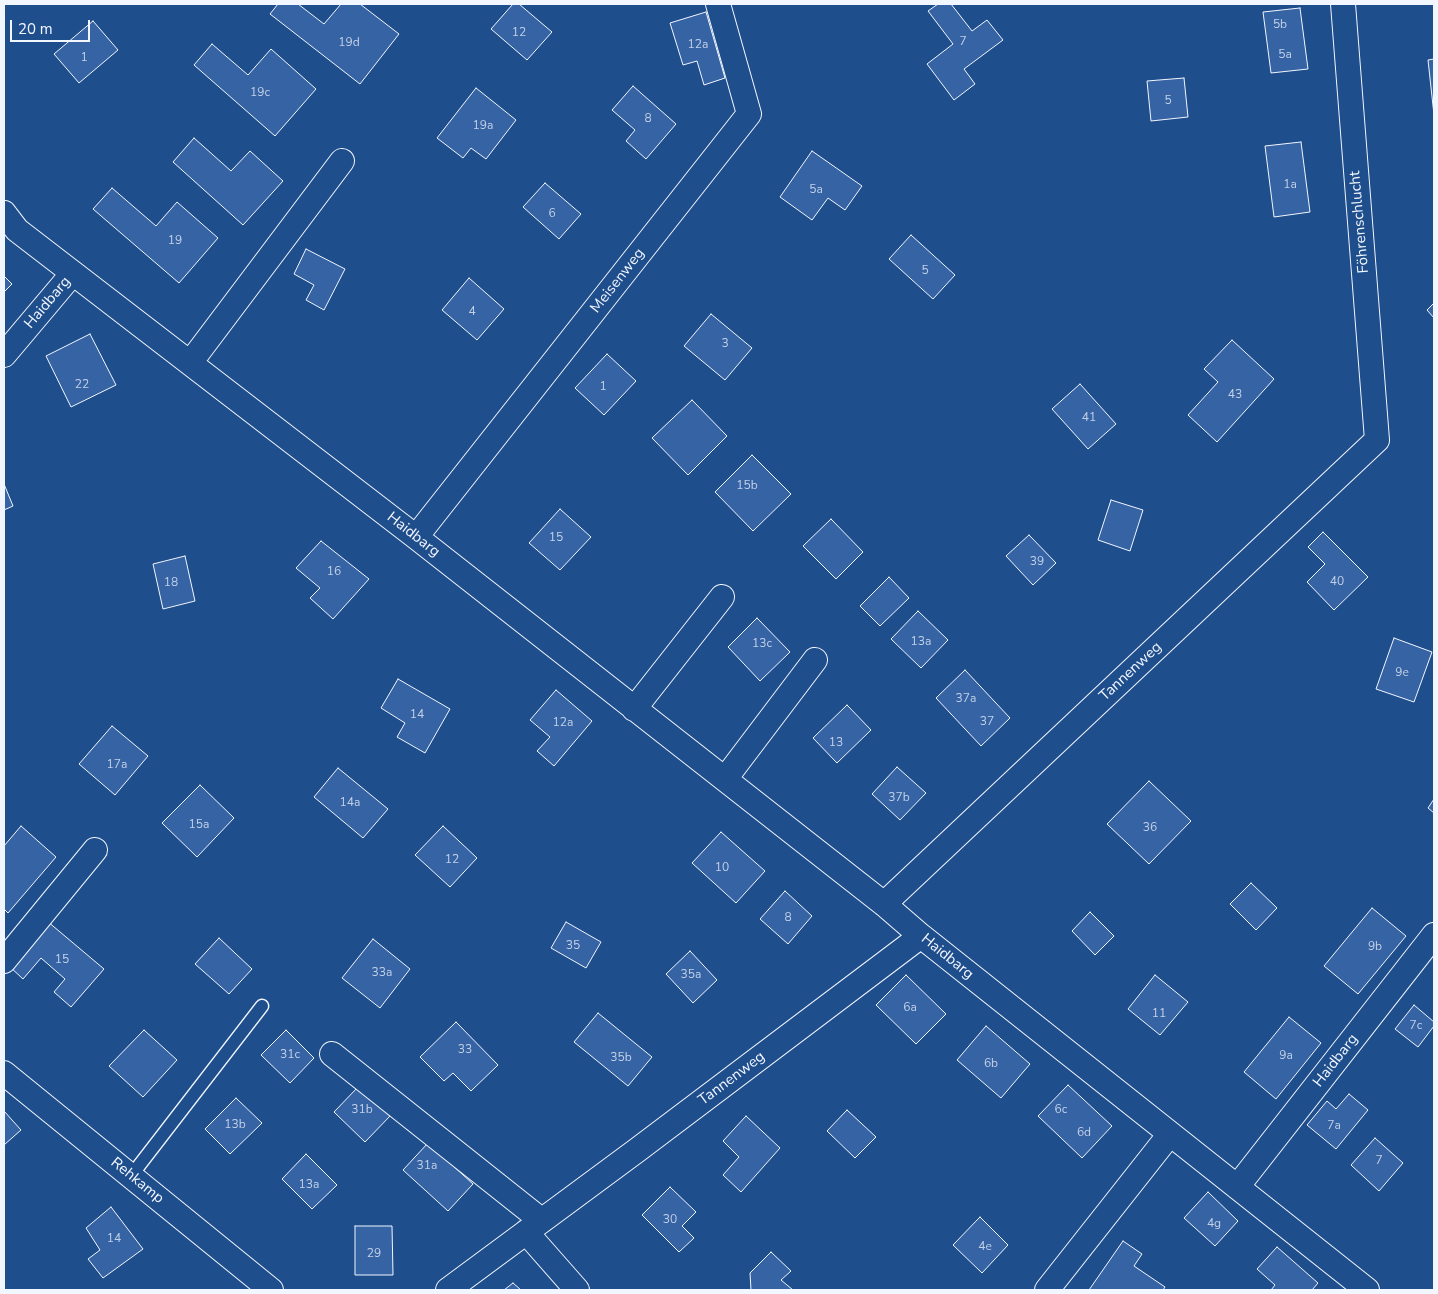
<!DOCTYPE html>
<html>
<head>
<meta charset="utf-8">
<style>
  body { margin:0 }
  #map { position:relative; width:1438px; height:1294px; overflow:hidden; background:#1f4e8c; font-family:"Nunito Sans",sans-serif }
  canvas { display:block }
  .frame { position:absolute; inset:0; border:5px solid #f2f6ff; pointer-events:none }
  .scale { position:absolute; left:10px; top:20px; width:80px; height:22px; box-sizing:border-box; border:2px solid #f2f6ff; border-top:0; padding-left:6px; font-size:15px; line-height:18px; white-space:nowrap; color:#f2f6ff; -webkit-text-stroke:4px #1f4e8c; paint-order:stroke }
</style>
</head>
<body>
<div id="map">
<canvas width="1438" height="1294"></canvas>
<div class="frame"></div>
<div class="scale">20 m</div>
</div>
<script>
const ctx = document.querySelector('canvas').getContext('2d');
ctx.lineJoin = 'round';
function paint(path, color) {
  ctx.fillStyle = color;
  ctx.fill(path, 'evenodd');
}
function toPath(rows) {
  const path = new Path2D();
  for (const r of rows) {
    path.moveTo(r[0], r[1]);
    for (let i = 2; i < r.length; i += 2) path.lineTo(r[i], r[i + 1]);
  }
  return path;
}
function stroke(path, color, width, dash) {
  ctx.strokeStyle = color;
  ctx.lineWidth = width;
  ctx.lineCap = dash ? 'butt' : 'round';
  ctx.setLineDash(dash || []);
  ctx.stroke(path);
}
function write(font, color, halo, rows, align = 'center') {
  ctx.font = font + ' "Nunito Sans",sans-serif';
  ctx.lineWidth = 4;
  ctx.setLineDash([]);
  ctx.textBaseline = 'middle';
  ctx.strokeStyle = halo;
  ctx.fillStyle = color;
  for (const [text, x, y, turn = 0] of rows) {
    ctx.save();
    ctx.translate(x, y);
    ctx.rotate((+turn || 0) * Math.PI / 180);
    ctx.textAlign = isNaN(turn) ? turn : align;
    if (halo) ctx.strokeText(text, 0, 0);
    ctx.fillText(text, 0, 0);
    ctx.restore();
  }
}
const building = toPath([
  [278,4,298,4,324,24,341,4,360,4,399,34,360,84,270,14,278,4],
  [513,4,519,4,552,32,527,60,491,29,513,4],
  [938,4,951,4,972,31,987,20,1003,40,964,69,975,84,954,100,927,64,953,44,928,11,938,4],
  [1300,8,1308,69,1271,73,1263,12,1300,8],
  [706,12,725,78,704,85,697,61,683,65,670,23,706,12],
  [93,21,118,50,79,83,54,54,93,21],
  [212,44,248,75,271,49,316,89,275,136,194,65,212,44],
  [1434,59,1434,115,1428,60,1434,59],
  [1184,78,1188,117,1151,121,1147,81,1184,78],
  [633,86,676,124,646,159,626,141,635,130,612,110,633,86],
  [476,88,516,120,486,159,471,148,463,158,437,138,476,88],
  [194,138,231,171,250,151,283,181,243,225,173,162,194,138],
  [1301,142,1310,212,1274,217,1265,146,1301,142],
  [812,151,862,186,845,210,828,198,812,220,780,197,812,151],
  [545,183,581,214,559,239,523,207,545,183],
  [112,188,156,226,177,202,218,238,179,283,93,209,112,188],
  [911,235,955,275,933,299,889,259,911,235],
  [306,249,345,269,324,310,306,300,314,285,294,274,306,249],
  [4,276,12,284,4,292,4,276],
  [469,278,504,309,477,340,442,310,469,278],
  [1434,303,1434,318,1427,310,1434,303],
  [711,314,752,348,725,380,684,346,711,314],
  [90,334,116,385,71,407,46,356,90,334],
  [1232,340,1274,379,1217,442,1188,415,1218,382,1204,369,1232,340],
  [607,354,636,381,604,415,575,388,607,354],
  [1080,384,1116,424,1088,449,1052,409,1080,384],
  [692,400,727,436,688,475,652,438,692,400],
  [752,455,791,494,753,531,715,492,752,455],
  [4,484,13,506,4,510,4,484],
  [1111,500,1143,510,1130,551,1098,540,1111,500],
  [560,509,591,537,560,570,529,543,560,509],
  [831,519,863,552,836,579,803,546,831,519],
  [1323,532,1368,577,1334,610,1307,582,1325,564,1308,547,1323,532],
  [1029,535,1056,563,1033,585,1006,556,1029,535],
  [321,541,369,579,333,619,310,598,320,588,296,568,321,541],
  [185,556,195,601,163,609,153,564,185,556],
  [889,577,909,598,880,626,860,606,889,577],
  [918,611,948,640,921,668,891,639,918,611],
  [757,618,790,652,760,681,728,647,757,618],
  [1394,638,1432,652,1414,702,1376,689,1394,638],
  [965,670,1010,718,981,746,936,698,965,670],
  [398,679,450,709,425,753,397,737,405,723,381,708,398,679],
  [556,690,592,721,554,766,537,751,550,737,530,720,556,690],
  [847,705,871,730,837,763,813,738,847,705],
  [112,726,148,756,115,795,79,764,112,726],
  [897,767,926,793,900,820,872,794,897,767],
  [338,768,388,809,363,838,314,797,338,768],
  [1149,781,1191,821,1149,864,1107,824,1149,781],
  [200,785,234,818,197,857,162,823,200,785],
  [1434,799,1434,813,1428,808,1434,799],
  [21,826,56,857,8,913,4,909,4,846,21,826],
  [443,826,477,858,450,887,415,855,443,826],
  [721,832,765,871,736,903,692,863,721,832],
  [1251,883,1277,908,1256,930,1230,904,1251,883],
  [785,891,812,916,788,944,760,919,785,891],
  [1372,908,1406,936,1358,994,1324,966,1372,908],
  [1090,912,1114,936,1095,955,1072,931,1090,912],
  [47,921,104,969,71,1007,54,992,65,979,41,958,23,979,9,966,47,921],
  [566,922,601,942,586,968,551,948,566,922],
  [219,938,252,969,229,994,195,964,219,938],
  [373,939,410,969,380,1008,342,978,373,939],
  [690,951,717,980,693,1003,666,974,690,951],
  [906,975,946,1014,916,1044,876,1005,906,975],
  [1155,975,1188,1002,1160,1035,1128,1009,1155,975],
  [1414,1005,1434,1022,1434,1026,1418,1047,1395,1029,1414,1005],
  [598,1013,652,1057,628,1086,574,1042,598,1013],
  [1289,1017,1321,1043,1276,1099,1244,1072,1289,1017],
  [456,1022,498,1065,471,1091,453,1073,444,1081,420,1057,456,1022],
  [986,1026,1030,1064,1001,1098,957,1060,986,1026],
  [144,1030,177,1060,143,1097,109,1066,144,1030],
  [286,1030,314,1058,290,1083,261,1055,286,1030],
  [1068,1085,1112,1126,1082,1158,1038,1116,1068,1085],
  [359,1086,391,1115,365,1142,334,1112,359,1086],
  [1349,1094,1368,1110,1336,1149,1307,1125,1327,1101,1336,1109,1349,1094],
  [236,1098,262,1123,230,1154,205,1129,236,1098],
  [847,1110,876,1137,855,1158,827,1131,847,1110],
  [4,1111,21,1130,4,1145,4,1111],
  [746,1116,780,1148,741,1192,723,1175,739,1157,723,1141,746,1116],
  [1375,1138,1403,1163,1379,1191,1351,1165,1375,1138],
  [428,1143,473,1184,448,1211,403,1170,428,1143],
  [306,1154,337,1185,312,1209,282,1179,306,1154],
  [670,1187,696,1212,682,1226,694,1238,679,1252,642,1215,670,1187],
  [1208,1192,1238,1221,1215,1246,1184,1218,1208,1192],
  [111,1207,143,1249,103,1278,88,1259,100,1250,86,1228,111,1207],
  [980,1217,1008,1245,982,1273,953,1245,980,1217],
  [355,1226,392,1226,393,1275,355,1275,355,1226],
  [1123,1241,1142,1254,1134,1266,1165,1287,1163,1290,1089,1290,1123,1241],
  [1277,1247,1318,1283,1312,1290,1271,1290,1275,1285,1257,1269,1277,1247],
  [771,1252,791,1271,781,1280,793,1290,751,1290,750,1273,771,1252],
  [513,1283,521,1290,504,1290,513,1283]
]);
const service = toPath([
  [131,1176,262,1006]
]);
const minor = toPath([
  [4,213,17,230,416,537,884,904,921,936,1367,1290],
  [4,355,73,273],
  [190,363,342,161],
  [416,537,749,114,718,4],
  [634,709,722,597],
  [725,779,815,660],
  [884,904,1377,440,1343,4],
  [4,961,95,850],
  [332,1054,541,1220],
  [4,1073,271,1290],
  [1237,1187,1434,935],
  [526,1232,577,1290],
  [448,1290,636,1151,921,936],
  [1047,1290,1170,1134]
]);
const numberNames = [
  ["5b",1280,25],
  ["12",519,33],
  ["7",963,42],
  ["19d",349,43],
  ["12a",698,45],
  ["5a",1285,55],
  ["1",84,58],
  ["19c",260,93],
  ["5",1168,101],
  ["8",648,119],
  ["19a",483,126],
  ["1a",1290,185],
  ["5a",816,190],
  ["6",552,214],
  ["19",175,241],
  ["5",925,271],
  ["4",472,312],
  ["3",725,344],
  ["22",82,385],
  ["1",603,387],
  ["43",1235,395],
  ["41",1089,418],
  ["15b",747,486],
  ["15",556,538],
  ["39",1037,562],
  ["16",334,572],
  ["40",1337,582],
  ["18",171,583],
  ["13a",921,642],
  ["13c",762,644],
  ["9e",1402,673],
  ["37a",966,699],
  ["14",417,715],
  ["37",987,722],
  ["12a",563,723],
  ["13",836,743],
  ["17a",117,765],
  ["37b",899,798],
  ["14a",350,803],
  ["15a",199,825],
  ["36",1150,828],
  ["12",452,860],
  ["10",722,868],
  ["8",788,918],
  ["35",573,946],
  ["9b",1375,947],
  ["15",62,960],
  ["33a",382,973],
  ["35a",691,975],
  ["6a",910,1008],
  ["11",1159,1014],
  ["7c",1416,1026],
  ["33",465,1050],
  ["31c",290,1055],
  ["9a",1286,1056],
  ["35b",621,1058],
  ["6b",991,1064],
  ["31b",362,1110],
  ["6c",1061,1110],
  ["13b",235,1125],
  ["7a",1334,1126],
  ["6d",1084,1133],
  ["7",1379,1161],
  ["31a",427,1166],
  ["13a",309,1185],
  ["30",670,1220],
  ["4g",1214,1224],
  ["14",114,1239],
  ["4e",985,1247],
  ["29",374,1254]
];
const streetNames = [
  ["Föhrenschlucht",1360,222,-95],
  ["Meisenweg",618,281,-52],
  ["Haidbarg",48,303,-50],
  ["Haidbarg",413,535,38],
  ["Tannenweg",1131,672,-43],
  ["Haidbarg",947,957,39],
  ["Haidbarg",1336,1061,-52],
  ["Tannenweg",732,1079,-37],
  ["Rehkamp",137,1181,39]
];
paint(building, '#3563a3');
stroke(building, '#f2f6ff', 1);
stroke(service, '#f2f6ff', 15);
stroke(minor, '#f2f6ff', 26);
stroke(service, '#1f4e8c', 12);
stroke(minor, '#1f4e8c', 24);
write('12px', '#c3d1e8', null, numberNames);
write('15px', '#f2f6ff', '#1f4e8c', streetNames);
</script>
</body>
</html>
